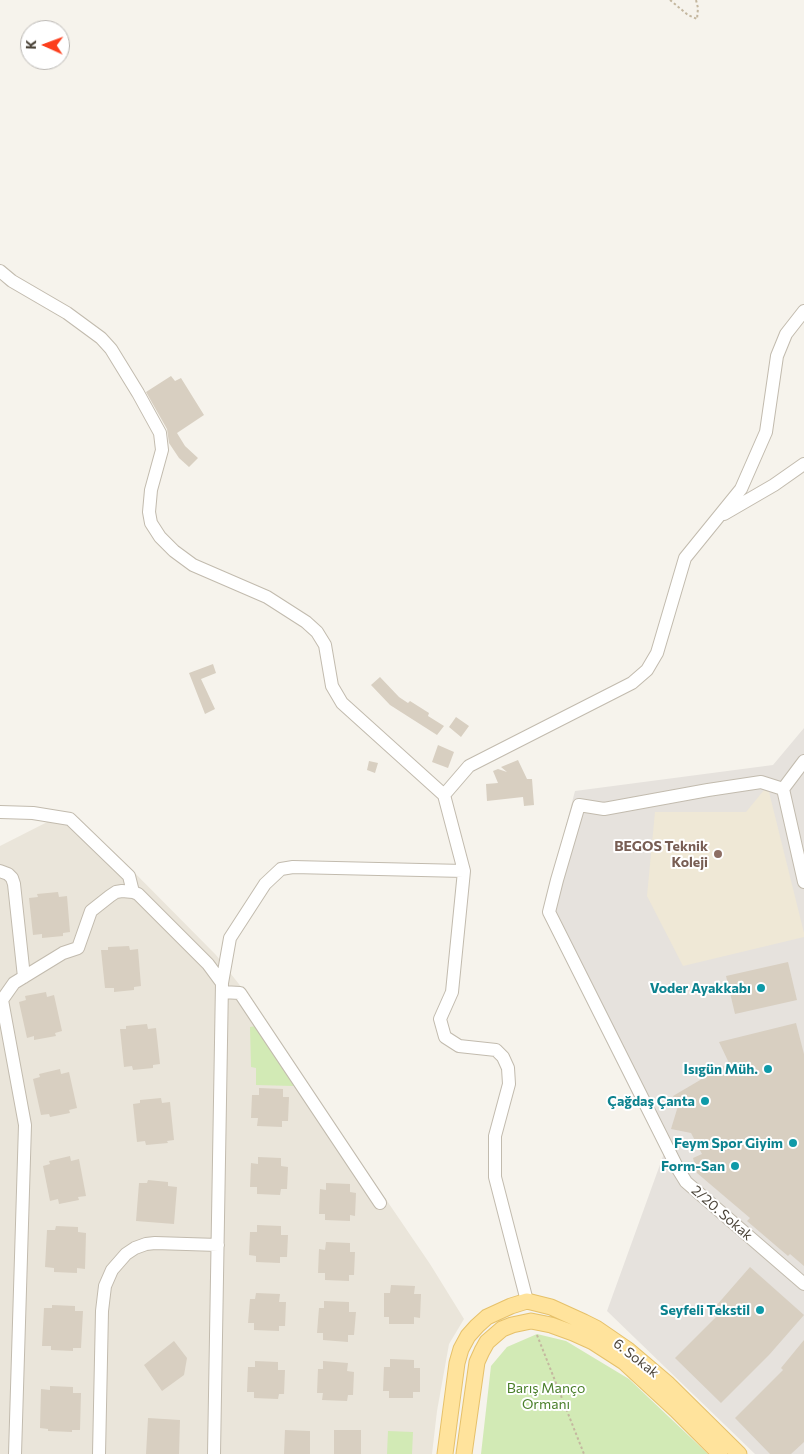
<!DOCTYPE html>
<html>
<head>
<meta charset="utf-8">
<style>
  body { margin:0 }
  #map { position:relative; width:804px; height:1454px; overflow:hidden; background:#f6f3ec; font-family:Commissioner,sans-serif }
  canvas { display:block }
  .north { position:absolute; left:20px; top:20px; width:50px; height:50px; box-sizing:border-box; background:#fff; border:1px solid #b7b4b0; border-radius:50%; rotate:272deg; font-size:14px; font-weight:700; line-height:20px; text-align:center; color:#4b4439 }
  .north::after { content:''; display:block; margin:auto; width:18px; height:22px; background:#fc3f1d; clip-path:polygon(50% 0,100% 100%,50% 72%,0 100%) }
</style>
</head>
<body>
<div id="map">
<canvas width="804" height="1454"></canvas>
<div class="north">K</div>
</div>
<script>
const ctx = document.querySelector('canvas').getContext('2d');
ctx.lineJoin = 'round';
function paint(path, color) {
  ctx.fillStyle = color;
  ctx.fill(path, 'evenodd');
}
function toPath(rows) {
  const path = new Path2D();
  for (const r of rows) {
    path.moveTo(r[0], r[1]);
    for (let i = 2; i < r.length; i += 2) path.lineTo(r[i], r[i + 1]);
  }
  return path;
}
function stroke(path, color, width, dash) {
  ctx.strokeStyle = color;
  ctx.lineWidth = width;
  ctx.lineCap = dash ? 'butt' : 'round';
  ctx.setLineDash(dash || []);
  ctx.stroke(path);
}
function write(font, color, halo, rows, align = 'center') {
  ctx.font = font + ' Commissioner,sans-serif';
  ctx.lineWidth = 4;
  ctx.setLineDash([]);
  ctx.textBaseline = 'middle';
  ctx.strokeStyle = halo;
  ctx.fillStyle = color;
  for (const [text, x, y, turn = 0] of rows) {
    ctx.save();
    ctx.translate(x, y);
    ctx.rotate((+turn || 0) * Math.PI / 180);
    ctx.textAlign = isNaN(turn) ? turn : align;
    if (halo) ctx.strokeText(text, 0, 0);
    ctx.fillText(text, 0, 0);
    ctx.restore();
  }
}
const residential = toPath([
  [67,812,117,855,216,955,242,988,430,1264,464,1319,449,1344,437,1411,432,1454,0,1454,0,846]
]);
const industrial = toPath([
  [804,728,804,1454,755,1454,607,1311,666,1148,544,909,575,791,773,765]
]);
const education = toPath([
  [764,790,769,792,804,933,804,937,683,966,647,896,655,812,746,812]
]);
const green = toPath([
  [256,1026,294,1086,256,1085,256,1068,251,1067,250,1027],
  [537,1334,566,1341,629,1379,708,1454,481,1454,491,1366,507,1347],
  [388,1431,413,1432,412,1454,387,1454]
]);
const building = toPath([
  [171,376,175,381,181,378,204,415,177,433,185,446,198,458,189,467,179,458,169,443,167,429,146,392],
  [213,664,216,673,201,679,215,709,205,714,189,673],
  [380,677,399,697,408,703,410,701,429,713,428,716,444,726,437,735,390,705,371,685],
  [456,717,469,726,461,737,449,727],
  [438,745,454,752,448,768,432,762],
  [518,760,527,779,532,779,534,805,524,806,523,797,487,801,486,784,498,783,493,771,498,769,507,772,501,767],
  [369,761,378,763,375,773,367,770],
  [58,892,59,897,67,896,70,932,63,933,63,936,42,938,42,934,33,935,29,898,38,897,37,894],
  [129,946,130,950,138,949,141,986,134,987,134,990,114,992,114,988,105,988,101,950,108,950,108,947],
  [788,962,797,1000,735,1014,726,976],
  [46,992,47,997,54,995,62,1031,55,1033,56,1036,34,1040,34,1036,27,1038,19,1002,26,1000,25,996],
  [796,1023,804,1054,804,1266,790,1254,788,1256,747,1221,750,1218,697,1173,693,1158,702,1154,691,1133,671,1129,678,1106,673,1096,729,1063,719,1042],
  [147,1024,148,1029,156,1028,160,1064,153,1065,153,1068,133,1070,132,1066,124,1067,120,1029,126,1029,126,1026],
  [60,1069,61,1074,69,1072,77,1108,69,1110,70,1113,50,1117,49,1114,41,1115,33,1079,40,1077,39,1074],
  [259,1088,283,1089,283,1097,289,1097,288,1121,282,1121,282,1127,257,1126,258,1118,251,1118,252,1095,259,1095],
  [161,1098,162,1103,170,1102,174,1140,167,1141,168,1143,146,1145,145,1141,137,1142,133,1104,140,1103,140,1100],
  [70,1156,71,1161,79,1159,86,1196,78,1197,79,1200,59,1204,58,1199,50,1201,43,1166,50,1164,49,1161],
  [258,1157,281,1158,281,1166,288,1167,287,1189,281,1189,280,1195,257,1194,257,1187,250,1187,251,1163,258,1164],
  [148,1180,168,1182,168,1186,177,1187,174,1224,136,1221,139,1183,147,1183],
  [326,1183,350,1184,350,1192,356,1193,355,1216,350,1215,350,1221,325,1220,325,1214,319,1214,320,1189,326,1190],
  [257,1225,281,1226,281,1235,288,1235,287,1257,280,1257,280,1263,256,1262,256,1256,249,1255,250,1232,257,1232],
  [56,1226,78,1227,78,1232,86,1233,85,1269,77,1268,77,1273,54,1272,54,1268,45,1267,47,1230,55,1230],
  [326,1242,350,1243,350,1252,355,1252,354,1275,349,1275,349,1281,325,1280,325,1273,318,1273,319,1249,325,1250],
  [750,1267,804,1315,769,1355,721,1403,675,1358,722,1311,716,1306],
  [391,1285,415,1286,414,1294,421,1294,420,1318,414,1317,414,1324,389,1324,389,1317,384,1317,384,1293,390,1293],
  [256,1293,280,1294,279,1302,286,1302,285,1326,279,1326,279,1331,254,1330,254,1323,248,1323,250,1299,255,1299],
  [324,1301,349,1302,349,1312,356,1312,354,1335,348,1335,348,1342,323,1340,323,1333,317,1333,319,1308,324,1308],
  [52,1305,75,1306,75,1311,83,1311,81,1348,73,1348,73,1351,51,1350,51,1346,42,1346,44,1308,52,1308],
  [804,1340,804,1442,791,1454,770,1454,735,1418,783,1370,781,1368],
  [174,1341,187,1358,184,1375,162,1391,144,1365],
  [390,1359,414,1360,414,1368,420,1368,420,1392,413,1392,413,1398,389,1398,389,1391,383,1391,384,1367,390,1367],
  [255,1361,278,1362,278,1370,285,1370,284,1394,279,1394,278,1399,254,1398,254,1392,247,1392,248,1367,255,1367],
  [323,1361,348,1363,347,1371,354,1372,353,1395,348,1395,347,1401,322,1400,323,1393,317,1393,318,1369,323,1369],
  [50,1386,73,1387,73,1393,81,1393,80,1430,72,1430,72,1432,48,1431,48,1429,40,1428,41,1389,50,1390],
  [148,1418,180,1420,179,1454,146,1454],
  [285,1430,310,1431,310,1454,284,1454],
  [334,1430,361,1430,361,1454,334,1454]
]);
const path = toPath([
  [670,0,688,15,697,19,698,8,696,0],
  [537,1335,584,1454]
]);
const minor = toPath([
  [0,271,12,281,67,313,101,338,111,349,138,393,160,433,162,450,151,490,149,512,151,523,160,537,174,551,193,565,267,597,306,622,317,632,325,645,332,686,342,703,444,795],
  [724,514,774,485,804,464],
  [804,761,783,789,804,882],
  [783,789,761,782,708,790,604,809,579,805,557,880,549,912,678,1169,686,1182,804,1284],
  [0,812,33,813,70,819,129,876,133,892],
  [0,871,8,874,12,878,14,884,24,977],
  [222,983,230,938,265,884,281,869,293,867,464,871],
  [222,992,240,993,380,1203],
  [0,1000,2,1000,25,1125,15,1454],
  [2,1000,14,983,63,953,78,948,91,911,110,896,116,892,122,891,133,892,138,894,208,964,222,983,214,1454],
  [527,1301,495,1177,495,1136,509,1084,508,1068,503,1057,496,1050,459,1046,445,1037,440,1019,452,992,464,871,444,795,469,766,632,683,647,670,657,653,685,558,741,489,766,432,777,356,786,334,804,311],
  [99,1454,102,1311,105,1286,112,1270,126,1254,135,1248,146,1244,155,1243,218,1245]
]);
const major = toPath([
  [445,1454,457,1363,461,1349,468,1336,477,1326,487,1317,511,1306,527,1301,551,1307,584,1322,596,1328,628,1350,668,1384,739,1454],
  [464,1454,477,1362,482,1351,487,1342,502,1329,512,1325,531,1321,551,1325,573,1333,593,1342,624,1362,676,1410,720,1454]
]);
const markers = [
  [718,854,5,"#8d6e63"],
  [761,988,5,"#0f9aa8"],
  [768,1069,5,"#0f9aa8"],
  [705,1101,5,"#0f9aa8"],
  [793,1143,5,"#0f9aa8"],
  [735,1166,5,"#0f9aa8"],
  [760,1310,5,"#0f9aa8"]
];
const educationNames = [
  ["BEGOS Teknik",708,846],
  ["Koleji",708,862]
];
const cultureNames = [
  ["Voder Ayakkabı",751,988],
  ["Isıgün Müh.",758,1069],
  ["Çağdaş Çanta",695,1101],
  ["Feym Spor Giyim",783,1143],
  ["Form-San",725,1166],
  ["Seyfeli Tekstil",750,1310]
];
const streetNames = [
  ["2/20. Sokak",722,1213,41],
  ["6. Sokak",636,1358,38]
];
const parkNames = [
  ["Barış Manço",546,1388],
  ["Ormanı",546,1404]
];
paint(residential, '#eae5da');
paint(industrial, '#e6e2dd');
paint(education, '#efe8d6');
paint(green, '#d2eab5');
paint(building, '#d8cfc1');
stroke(minor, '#c2bbae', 14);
stroke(major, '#e6c16a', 17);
stroke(path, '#c4b79f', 2, [2.5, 2.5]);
stroke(minor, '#fff', 12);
stroke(major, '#ffe39c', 15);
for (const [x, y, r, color] of markers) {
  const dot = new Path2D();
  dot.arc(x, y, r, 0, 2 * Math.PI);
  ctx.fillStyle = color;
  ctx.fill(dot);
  stroke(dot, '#fff', 2);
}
write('bold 14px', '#785e54', '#fff', educationNames, 'right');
write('bold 14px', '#0d838f', '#fff', cultureNames, 'right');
write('14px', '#4b4439', '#fff', streetNames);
write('14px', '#4a7f2a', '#fff', parkNames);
</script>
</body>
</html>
